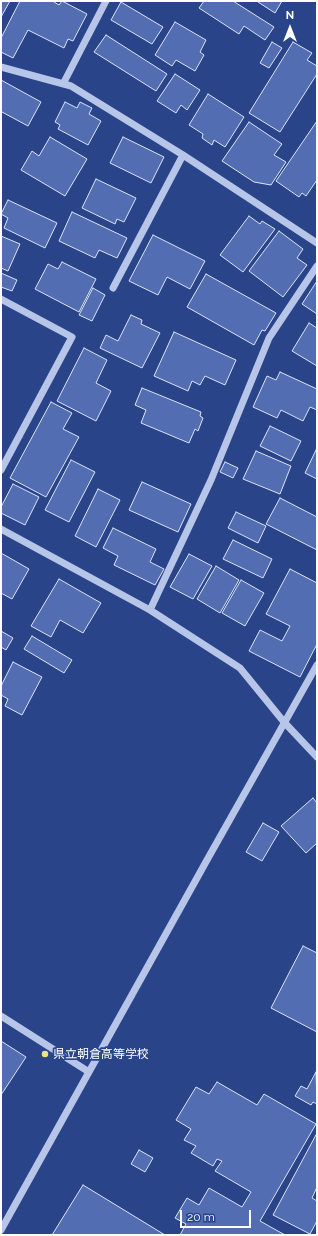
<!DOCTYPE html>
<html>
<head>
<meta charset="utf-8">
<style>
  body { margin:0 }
  #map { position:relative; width:318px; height:1236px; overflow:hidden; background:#294489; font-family:Raleway,sans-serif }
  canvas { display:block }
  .frame { position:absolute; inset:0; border:2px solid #fff; pointer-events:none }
  .north { position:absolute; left:270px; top:8px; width:40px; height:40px; -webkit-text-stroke:3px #294489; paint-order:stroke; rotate:0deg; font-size:11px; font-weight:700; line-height:16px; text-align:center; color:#fff }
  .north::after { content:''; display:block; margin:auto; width:14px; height:18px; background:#fff; clip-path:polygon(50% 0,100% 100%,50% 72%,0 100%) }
  .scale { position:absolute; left:180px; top:1210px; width:71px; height:18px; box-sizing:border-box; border:2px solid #fff; border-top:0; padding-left:5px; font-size:12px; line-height:14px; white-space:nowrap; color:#fff; -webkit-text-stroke:3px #294489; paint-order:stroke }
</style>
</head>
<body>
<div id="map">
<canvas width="318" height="1236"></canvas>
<div class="frame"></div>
<div class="north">N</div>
<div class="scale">20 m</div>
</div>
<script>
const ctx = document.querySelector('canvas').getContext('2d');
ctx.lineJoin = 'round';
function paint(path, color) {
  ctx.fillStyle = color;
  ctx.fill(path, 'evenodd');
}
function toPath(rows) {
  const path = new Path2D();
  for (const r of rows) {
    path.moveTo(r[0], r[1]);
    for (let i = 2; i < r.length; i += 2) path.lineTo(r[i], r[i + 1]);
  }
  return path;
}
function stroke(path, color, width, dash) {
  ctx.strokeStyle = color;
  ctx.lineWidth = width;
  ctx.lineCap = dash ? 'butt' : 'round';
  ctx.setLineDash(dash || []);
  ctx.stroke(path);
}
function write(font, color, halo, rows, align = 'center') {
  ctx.font = font + ' Raleway,"Noto Sans JP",sans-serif';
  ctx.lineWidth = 3.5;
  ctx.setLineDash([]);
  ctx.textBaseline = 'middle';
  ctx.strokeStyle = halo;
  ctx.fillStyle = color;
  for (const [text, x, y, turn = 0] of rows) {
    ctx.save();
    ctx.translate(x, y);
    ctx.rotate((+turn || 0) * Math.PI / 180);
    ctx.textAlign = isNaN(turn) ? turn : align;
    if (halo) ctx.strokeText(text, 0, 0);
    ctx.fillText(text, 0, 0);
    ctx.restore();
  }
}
const building = toPath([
  [1,1,10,1,1,17,1,1],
  [20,1,55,1,54,2,59,5,62,1,87,14,73,41,68,39,64,48,28,30,13,58,1,52,1,38,20,1],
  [204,1,233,1,274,27,265,40,244,26,239,34,199,8,204,1],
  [259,1,282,1,275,13,258,2,259,1],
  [121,2,163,27,152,44,111,20,121,2],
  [175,22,206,40,200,52,204,55,195,71,176,60,172,66,155,55,175,22],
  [106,35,167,74,156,91,94,52,106,35],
  [272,42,282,48,269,68,260,63,272,42],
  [293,42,312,53,307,60,317,66,317,74,280,132,249,113,293,42],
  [175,74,200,90,187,110,181,105,176,113,157,101,175,74],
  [1,80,41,102,28,126,2,112,1,113,1,80],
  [208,94,244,117,225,147,214,140,212,145,202,138,203,134,189,125,208,94],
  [65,102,77,108,80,102,92,108,89,114,101,121,88,145,58,129,60,125,55,122,65,102],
  [317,121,317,180,306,196,302,193,299,197,276,181,317,121],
  [249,122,282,144,274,155,286,162,271,185,254,182,222,161,249,122],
  [50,137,87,159,65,196,21,170,32,151,39,156,50,137],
  [123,137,164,157,151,183,110,163,123,137],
  [96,179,136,198,124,222,117,219,115,224,82,208,96,179],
  [8,200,57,223,45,248,4,228,8,218,1,214,8,200],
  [72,212,127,238,117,258,99,250,95,258,59,241,72,212],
  [249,216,260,224,262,221,275,229,243,272,220,255,249,216],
  [279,231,303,249,297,258,307,265,283,297,249,271,279,231],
  [153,235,205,261,190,289,167,277,158,295,129,281,153,235],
  [1,236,20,244,8,271,1,268,1,236],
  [62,262,96,279,79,312,35,289,48,264,58,269,62,262],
  [1,273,17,280,12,291,1,287,1,273],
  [206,274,276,313,265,331,262,330,254,345,187,307,206,274],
  [317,281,317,314,302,304,317,281],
  [93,288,105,295,92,321,79,315,93,288],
  [131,315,142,320,141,324,160,333,142,368,100,348,106,335,118,341,131,315],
  [309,323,317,328,317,366,292,351,309,323],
  [174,332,236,360,225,385,205,376,200,385,192,381,188,391,154,376,174,332],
  [84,348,107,360,96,383,111,391,96,421,57,401,84,348],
  [280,372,317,389,317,410,310,407,303,421,281,410,277,418,253,407,267,376,276,380,280,372],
  [142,388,201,412,200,416,203,418,198,431,195,429,189,443,141,423,146,410,135,405,142,388],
  [51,402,72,413,63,429,79,437,46,497,10,478,51,402],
  [270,426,301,441,291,461,260,446,270,426],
  [316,450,317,450,317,479,305,473,316,450],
  [256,451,291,466,280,494,243,479,256,451],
  [71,460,95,472,69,522,45,510,71,460],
  [225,462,238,468,233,478,220,472,225,462],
  [142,482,191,504,178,532,129,510,142,482],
  [13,484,39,497,25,525,1,513,1,507,13,484],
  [98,489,120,500,96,547,75,536,98,489],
  [280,498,317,517,317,550,266,524,280,498],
  [236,512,266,526,258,543,228,528,236,512],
  [113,528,156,549,150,562,164,569,155,585,114,565,118,556,103,548,113,528],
  [233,540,272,559,263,578,223,559,233,540],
  [1,553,29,569,12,599,1,593,1,553],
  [189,554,212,566,193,599,170,587,189,554],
  [216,566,239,580,220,613,197,599,216,566],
  [290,569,317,583,317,644,300,677,249,651,260,630,282,641,290,626,266,614,290,569],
  [59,579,101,603,83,633,60,620,51,637,31,626,59,579],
  [241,580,264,593,245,626,222,613,241,580],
  [1,631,13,638,6,650,1,647,1,631],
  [32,636,72,660,64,673,24,649,32,636],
  [13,662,42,677,22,715,5,706,8,699,1,695,1,686,13,662],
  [313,798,317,803,317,843,306,853,281,826,313,798],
  [263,823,279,832,262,861,246,852,263,823],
  [303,946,317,953,317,1032,271,1008,303,946],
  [1,1041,26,1057,1,1095,1,1041],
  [316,1072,317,1104,313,1102,311,1105,295,1096,301,1086,307,1089,316,1072],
  [217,1082,257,1105,264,1094,316,1124,260,1221,285,1235,180,1235,186,1224,175,1218,187,1198,199,1205,209,1188,242,1207,251,1192,215,1171,222,1161,217,1159,213,1166,191,1153,196,1146,184,1140,191,1129,176,1120,196,1087,209,1094,217,1082],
  [317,1133,317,1187,312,1198,317,1201,317,1221,310,1234,273,1215,317,1133],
  [139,1150,153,1158,145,1172,131,1164,139,1150],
  [83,1185,165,1235,52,1235,83,1185]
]);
const minor = toPath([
  [1,67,71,86,183,155,317,243],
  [63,84,106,1],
  [113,288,183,155],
  [1,299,72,337,1,470],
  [1,529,150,610,240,668,284,722,317,757],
  [150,610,211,480,269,338,317,266],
  [1,1016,89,1072],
  [1,1230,207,860,317,665]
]);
const markers = [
  [45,1054,4,"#f0e17e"]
];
const poiNames = [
  ["県立朝倉高等学校",53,1054]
];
paint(building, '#526db1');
stroke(building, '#dbe3f7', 1);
stroke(minor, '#b7c5e9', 7);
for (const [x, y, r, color] of markers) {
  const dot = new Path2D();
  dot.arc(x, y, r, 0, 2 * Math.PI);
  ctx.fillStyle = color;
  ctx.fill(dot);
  stroke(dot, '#294489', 1.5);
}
write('12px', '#fff', '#294489', poiNames, 'left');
</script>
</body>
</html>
